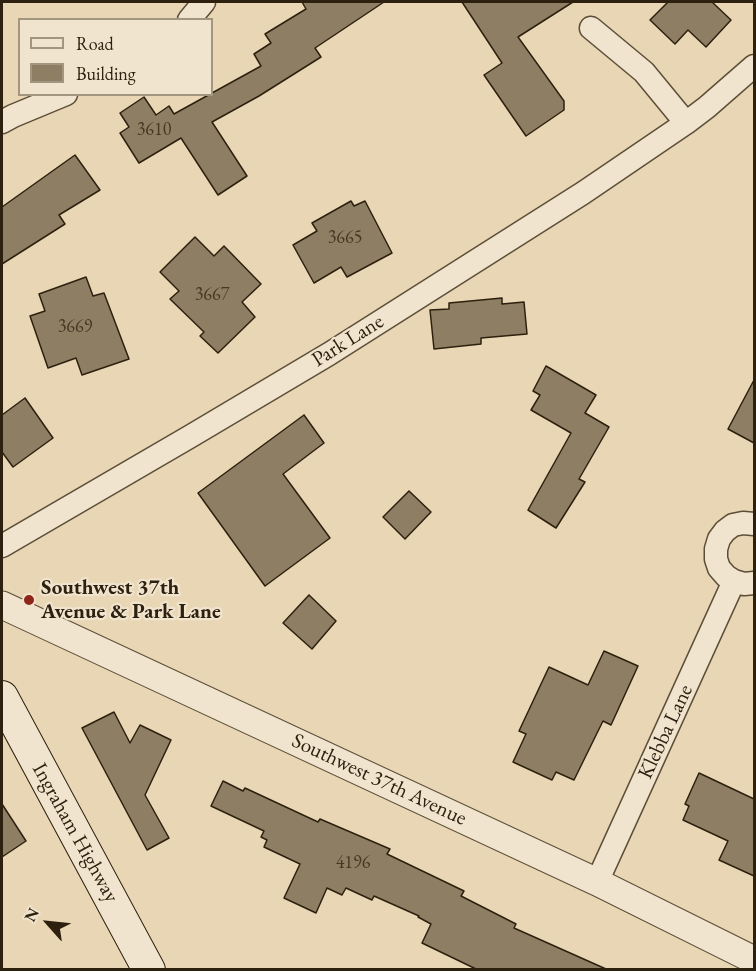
<!DOCTYPE html>
<html>
<head>
<meta charset="utf-8">
<style>
  body { margin:0 }
  #map { position:relative; width:756px; height:971px; overflow:hidden; background:#e8d6b4; font-family:"EB Garamond",serif }
  canvas { display:block }
  .frame { position:absolute; inset:0; border:3px solid #2d200e; pointer-events:none }
  .legend { position:absolute; left:18px; top:18px; width:195px; height:78px; box-sizing:border-box; background:#f0e4ce; border:2px solid #a29681; margin:0; padding:8px 10px; list-style:none; font-size:18px; color:#2d200e }
  .legend li { display:flex; align-items:center; gap:12px; height:30px }
  .legend b { width:30px; border:2px solid #a29681 }
  .north { position:absolute; left:18px; top:893px; width:60px; height:60px; -webkit-text-stroke:4px #f0e4ce; paint-order:stroke; rotate:297deg; font-size:16px; font-weight:700; line-height:24px; text-align:center; color:#2d200e }
  .north::after { content:''; display:block; margin:auto; width:21px; height:27px; background:#2d200e; clip-path:polygon(50% 0,100% 100%,50% 72%,0 100%) }
</style>
</head>
<body>
<div id="map">
<canvas width="756" height="971"></canvas>
<div class="frame"></div>
<ul class="legend">
<li><b style="height:8px;background:#f0e4ce"></b>Road</li>
<li><b style="height:16px;background:#8e7f64"></b>Building</li>
</ul>
<div class="north">N</div>
</div>
<script>
const ctx = document.querySelector('canvas').getContext('2d');
ctx.lineJoin = 'round';
function paint(path, color) {
  ctx.fillStyle = color;
  ctx.fill(path, 'evenodd');
}
function toPath(rows) {
  const path = new Path2D();
  for (const r of rows) {
    path.moveTo(r[0], r[1]);
    for (let i = 2; i < r.length; i += 2) path.lineTo(r[i], r[i + 1]);
  }
  return path;
}
function stroke(path, color, width, dash) {
  ctx.strokeStyle = color;
  ctx.lineWidth = width;
  ctx.lineCap = dash ? 'butt' : 'round';
  ctx.setLineDash(dash || []);
  ctx.stroke(path);
}
function write(font, color, halo, rows, align = 'center') {
  ctx.font = font + ' "EB Garamond",serif';
  ctx.lineWidth = 4.5;
  ctx.setLineDash([]);
  ctx.textBaseline = 'middle';
  ctx.strokeStyle = halo;
  ctx.fillStyle = color;
  for (const [text, x, y, turn = 0] of rows) {
    ctx.save();
    ctx.translate(x, y);
    ctx.rotate((+turn || 0) * Math.PI / 180);
    ctx.textAlign = isNaN(turn) ? turn : align;
    if (halo) ctx.strokeText(text, 0, 0);
    ctx.fillText(text, 0, 0);
    ctx.restore();
  }
}
const building = toPath([
  [302,2,384,2,315,48,321,57,259,96,212,122,247,176,218,195,181,138,139,163,120,133,129,127,120,113,144,97,156,115,169,106,174,114,261,66,254,54,271,43,265,34,306,9,302,2],
  [462,2,573,2,518,37,564,101,564,110,526,136,484,75,502,63,462,2],
  [668,2,712,2,731,20,706,47,688,30,675,44,650,20,668,2],
  [75,155,100,190,59,215,65,224,2,264,2,207,75,155],
  [351,201,354,206,365,201,392,253,347,277,341,267,314,283,293,245,317,231,312,223,351,201],
  [195,237,214,256,224,246,261,284,242,302,255,317,218,353,200,336,204,332,170,299,179,291,160,272,195,237],
  [86,277,93,296,104,293,129,359,82,375,76,358,48,368,30,316,45,311,39,294,86,277],
  [502,298,502,304,524,302,527,334,481,338,481,344,434,349,430,310,449,309,449,303,502,298],
  [546,366,596,395,585,413,609,427,579,479,585,482,556,528,528,510,571,433,531,410,540,395,533,391,546,366],
  [754,380,754,443,728,429,754,380],
  [25,398,53,438,13,467,2,452,2,415,25,398],
  [304,415,324,443,283,474,330,538,265,586,198,493,304,415],
  [409,491,431,512,405,539,383,517,409,491],
  [309,595,336,621,312,649,283,623,309,595],
  [604,651,638,666,611,725,603,721,574,780,556,772,552,780,513,762,526,734,519,731,549,667,588,685,604,651],
  [114,712,130,743,140,725,171,740,145,795,169,838,147,850,82,728,114,712],
  [699,773,754,799,754,876,719,860,728,841,683,820,689,806,685,804,699,773],
  [223,781,243,791,245,788,318,822,320,819,390,849,387,854,464,891,461,896,516,924,514,928,606,969,476,969,422,943,431,924,418,917,419,916,374,896,372,900,346,888,342,895,327,888,316,913,284,898,300,864,264,847,267,840,261,837,264,831,211,806,223,781],
  [2,804,26,841,2,857,2,804]
]);
const minor = toPath([
  [189,20,204,2],
  [591,28,644,72,686,123],
  [2,122,13,116,66,94],
  [754,524,743,523,733,525,725,531,719,539,716,549,716,559,719,568,726,576,734,581,744,584,754,583],
  [2,546,191,436,329,354,583,193,686,123,707,107,754,66],
  [597,882,734,581]
]);
const tertiary = toPath([
  [2,605,597,882,754,960]
]);
const secondary = toPath([
  [2,697,149,970]
]);
const markers = [
  [29,600,6,"#8f2418"]
];
const numberNames = [
  ["3610",154,130],
  ["3665",345,238],
  ["3667",212,295],
  ["3669",75,327],
  ["4196",353,863]
];
const streetNames = [
  ["Park Lane",348,341,-32],
  ["Klebba Lane",666,732,-65],
  ["Southwest 37th Avenue",379,780,25],
  ["Ingraham Highway",75,833,61]
];
const poiNames = [
  ["Southwest 37th",41,588],
  ["Avenue & Park Lane",41,612]
];
paint(building, '#8e7f64');
stroke(building, '#2d200e', 1.5);
stroke(minor, '#5c4e38', 25);
stroke(tertiary, '#5c4e38', 29);
stroke(secondary, '#2d200e', 34);
stroke(minor, '#f0e4ce', 22);
stroke(tertiary, '#f0e4ce', 27);
stroke(secondary, '#f0e4ce', 32);
for (const [x, y, r, color] of markers) {
  const dot = new Path2D();
  dot.arc(x, y, r, 0, 2 * Math.PI);
  ctx.fillStyle = color;
  ctx.fill(dot);
  stroke(dot, '#f0e4ce', 2);
}
write('18px', '#453824', null, numberNames);
write('21px', '#2d200e', '#f0e4ce', streetNames);
write('bold 21px', '#2d200e', '#f0e4ce', poiNames, 'left');
</script>
</body>
</html>
